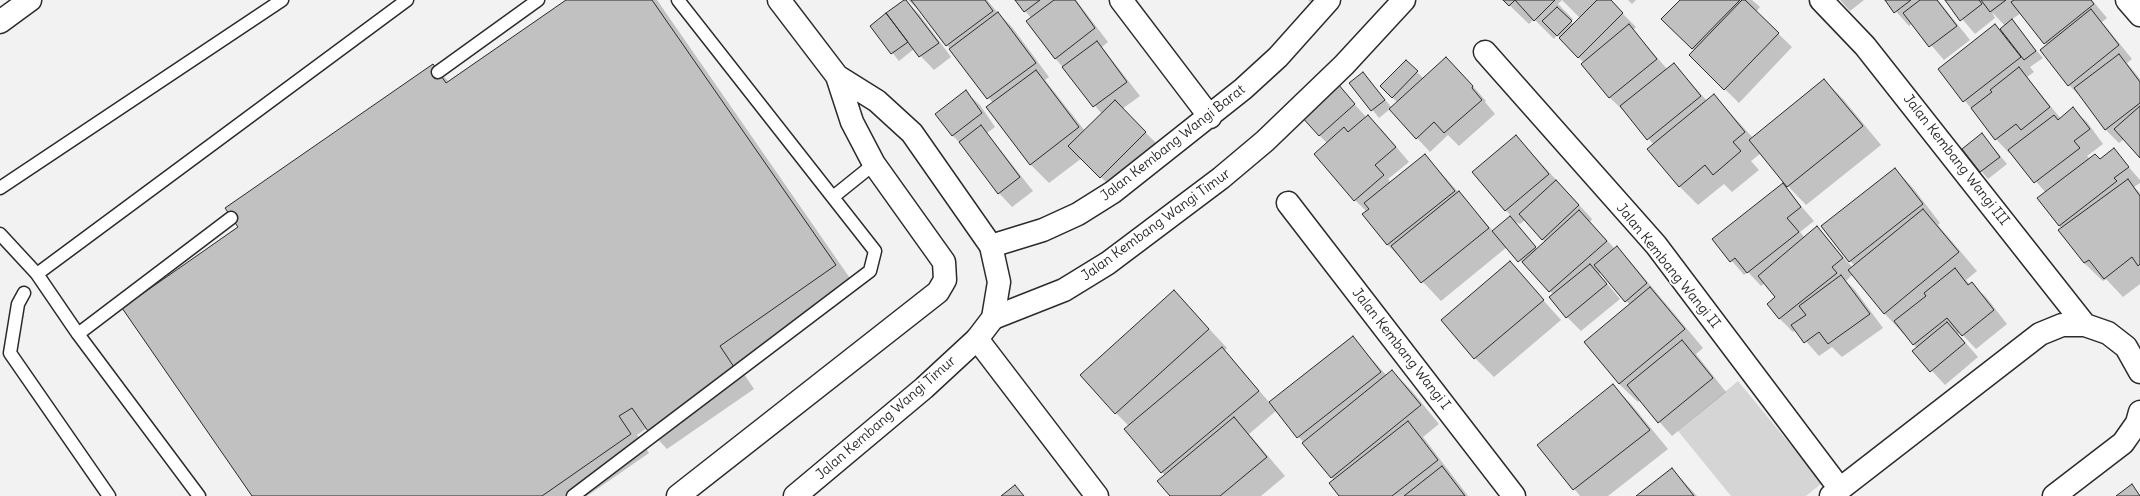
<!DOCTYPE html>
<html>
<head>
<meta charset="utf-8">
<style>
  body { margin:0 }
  canvas { display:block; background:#f2f2f2 }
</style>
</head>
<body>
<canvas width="2140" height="496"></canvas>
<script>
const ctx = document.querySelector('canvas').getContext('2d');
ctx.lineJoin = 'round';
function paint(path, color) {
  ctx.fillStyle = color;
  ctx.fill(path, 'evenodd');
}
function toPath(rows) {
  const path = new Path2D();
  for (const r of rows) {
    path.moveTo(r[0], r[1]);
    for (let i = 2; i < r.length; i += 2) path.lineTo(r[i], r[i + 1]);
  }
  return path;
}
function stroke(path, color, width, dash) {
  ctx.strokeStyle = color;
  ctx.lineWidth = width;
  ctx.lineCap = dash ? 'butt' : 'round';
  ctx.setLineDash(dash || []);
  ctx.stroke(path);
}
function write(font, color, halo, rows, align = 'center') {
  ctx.font = font + ' Delius,sans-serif';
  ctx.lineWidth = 4;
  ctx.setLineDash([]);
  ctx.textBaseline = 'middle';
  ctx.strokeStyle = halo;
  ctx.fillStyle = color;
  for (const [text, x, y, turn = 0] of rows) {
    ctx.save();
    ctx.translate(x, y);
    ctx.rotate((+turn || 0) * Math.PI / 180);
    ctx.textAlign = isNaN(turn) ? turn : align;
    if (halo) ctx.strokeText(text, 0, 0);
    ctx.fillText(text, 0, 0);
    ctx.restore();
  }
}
const green = toPath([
  [1738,381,1822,483,1806,496,1731,496,1678,431]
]);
const shadow = toPath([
  [568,0,657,0,854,284,738,365,754,389,667,449,647,428,637,435,649,453,587,496,253,496,239,228,433,65,449,82],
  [905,0,919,14,951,57,934,70,914,49,899,61,871,26],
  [908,0,987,0,998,13,1012,27,1049,77,1045,80,1085,131,1102,114,1055,58,1031,18,1016,0,1076,0,1108,42,1102,47,1140,96,1122,109,1159,146,1114,190,1082,158,1049,183,1030,164,993,103,920,11],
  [1308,0,1330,0,1322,11],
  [1504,0,1609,0,1636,27,1633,30,1667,69,1674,64,1707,101,1714,95,1753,138,1824,80,1843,99,1881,145,1806,205,1788,186,1761,153,1751,161,1759,170,1732,192,1724,184,1698,205,1680,187,1654,145,1625,111,1624,111,1610,98,1582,64,1584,63,1557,35,1554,39,1534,19,1529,24],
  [1562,0,1580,18,1574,24,1571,22,1573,19,1558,4],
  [1628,0,1636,0,1632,4],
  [1681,0,1752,0,1760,7,1756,12,1792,47,1739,103,1690,55,1695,51,1663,19],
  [1840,0,1864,0,1850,11],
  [1886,0,1938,0,1970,40,1944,60,1912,23,1909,26],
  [1946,0,2092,0,2107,18,2102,22,2132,59,2127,63,2140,79,2140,157,2124,139,2119,143,2105,129,2083,99,2069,85,2047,45,2021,13,2011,20,2043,58,2030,67,2034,72,2027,77,2061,119,2073,109,2087,122,2103,144,2087,156,2090,159,2100,160,2114,150,2140,180,2140,183,2134,187,2140,193,2140,284,2123,297,2106,279,2103,281,2084,263,2059,225,2046,193,2011,152,2009,153,1996,139,1939,69,1995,25,2003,33,2005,26,1992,12,1995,18,1975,34],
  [1406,61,1424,79,1460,72,1486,101,1485,102,1495,114,1459,146,1448,135,1430,152,1390,109,1379,118,1351,83,1363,73,1392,108,1398,103,1381,86],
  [1338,86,1367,118,1382,130,1409,162,1388,179,1391,183,1425,155,1493,231,1511,216,1473,172,1516,136,1592,219,1590,222,1615,249,1617,248,1630,261,1703,348,1696,354,1726,392,1672,436,1640,400,1638,402,1619,384,1630,305,1601,272,1599,274,1620,299,1581,331,1567,317,1554,295,1507,247,1441,301,1388,245,1364,215,1367,212,1355,200,1327,143,1319,135],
  [1525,220,1545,242,1537,249,1515,222,1520,224],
  [966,92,980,105,995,127,987,133,1033,191,1012,207,999,193,962,145,952,135],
  [1982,134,2007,164,1988,179,1963,149],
  [1895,169,1913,188,1940,223,1938,225,1977,271,1966,280,1970,285,1972,284,1986,297,2007,324,1976,349,1960,332,1958,334,1978,357,1945,385,1914,351,1917,348,1884,313,1853,274,1846,281,1855,290,1883,328,1842,357,1832,347,1819,356,1796,330,1793,332,1779,318,1776,297,1765,283,1761,286,1748,272,1744,275,1713,239,1783,185,1814,221,1800,232,1805,238,1817,228,1853,268,1855,266,1850,261],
  [1510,263,1561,320,1494,377,1475,358,1443,320],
  [1174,291,1227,348,1224,351,1270,403,1353,338,1387,376,1392,371,1411,390,1439,424,1423,437,1468,496,1341,496,1334,480,1277,410,1249,434,1285,476,1261,496,1171,496,1165,476,1129,426,1116,413],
  [1613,386,1631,404,1668,449,1608,496,1580,496,1539,445],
  [1672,469,1697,496,1637,496]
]);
const building = toPath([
  [566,0,652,0,836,265,720,346,736,370,648,431,632,408,619,416,631,434,542,496,252,496,122,308,238,227,225,208,433,64,446,83,566,0],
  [904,0,906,0,939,43,919,57,886,13,904,0],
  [911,0,985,0,993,11,946,46,911,0],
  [1015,0,1040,0,1024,12,1015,0],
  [1054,0,1075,0,1095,28,1055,59,1026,21,1054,0],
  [1503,0,1555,0,1534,21,1515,0,1509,6,1503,0],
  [1597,0,1611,0,1623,13,1578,58,1559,38,1597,0],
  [1680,0,1740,0,1692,49,1661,19,1680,0],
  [1742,0,1745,0,1779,33,1724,90,1689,55,1742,0],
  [1885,0,1911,0,1894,13,1885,0],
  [1920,0,1937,0,1957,26,1929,47,1903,13,1920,0],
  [1945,0,1979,0,1982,4,1960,21,1945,0],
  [1981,0,2006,0,1990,12,1981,0],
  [2014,0,2091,0,2094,4,2044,44,2011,2,2014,0],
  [1557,7,1572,21,1557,36,1542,21,1557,7],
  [2091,9,2119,45,2068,86,2040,50,2091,9],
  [998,12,1036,63,987,99,949,49,998,12],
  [886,13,908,42,891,54,870,26,886,13],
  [2012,19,2036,51,2024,60,2000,29,2012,19],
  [1629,24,1657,59,1609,98,1581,64,1629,24],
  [1995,24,2021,57,1963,102,1938,69,1995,24],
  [1097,41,1127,82,1093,107,1062,67,1097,41],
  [2119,54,2140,82,2140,103,2105,130,2074,88,2119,54],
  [1446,57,1473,86,1472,88,1482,100,1444,133,1434,122,1416,139,1389,109,1446,57],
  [1406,60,1418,71,1392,98,1380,86,1406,60],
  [1674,63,1701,96,1647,140,1620,106,1674,63],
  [2019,67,2050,107,2021,130,2016,124,1995,140,1971,108,1992,92,1990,90,2019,67],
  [1036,70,1079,127,1030,165,986,107,1036,70],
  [1363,72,1385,100,1371,111,1349,83,1363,72],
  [1824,79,1863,126,1787,187,1749,140,1824,79],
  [1338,84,1355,104,1319,136,1301,116,1338,84],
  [966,90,982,113,952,136,935,114,966,90],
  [1714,94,1745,132,1733,142,1741,151,1713,175,1705,165,1679,187,1647,149,1714,94],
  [1115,100,1146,132,1100,178,1068,146,1115,100],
  [2140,106,2140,158,2114,129,2140,106],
  [2073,107,2090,129,2074,141,2080,148,2034,183,2008,150,2054,115,2058,120,2073,107],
  [1368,115,1396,147,1375,165,1384,175,1354,201,1314,154,1344,127,1348,132,1368,115],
  [981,125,1020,177,998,194,959,142,981,125],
  [1982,133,2000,157,1980,172,1962,149,1982,133],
  [1516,135,1549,174,1505,211,1472,172,1516,135],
  [2114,148,2129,167,2114,178,2117,181,2059,226,2037,198,2095,154,2100,159,2114,148],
  [1425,154,1455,191,1387,245,1362,214,1369,209,1364,203,1425,154],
  [1895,168,1923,204,1849,262,1821,226,1895,168],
  [2128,179,2140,196,2140,264,2138,266,2132,257,2104,279,2089,260,2084,263,2058,230,2128,179],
  [1556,180,1579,205,1542,240,1519,214,1556,180],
  [1783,183,1801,207,1787,218,1799,232,1747,273,1735,258,1730,262,1712,239,1783,183],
  [1459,191,1489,228,1421,283,1391,246,1459,191],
  [1923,209,1959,252,1884,314,1848,270,1923,209],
  [1579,210,1607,241,1549,292,1522,262,1579,210],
  [1510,216,1536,247,1518,262,1492,231,1510,216],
  [1817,226,1843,258,1832,267,1837,273,1779,319,1767,304,1775,297,1758,276,1817,226],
  [1617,246,1647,283,1625,302,1594,265,1617,246],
  [1510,261,1544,300,1474,359,1441,320,1510,261],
  [1590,264,1607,284,1566,318,1549,297,1590,264],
  [1955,268,1968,285,1972,282,1994,310,1962,336,1947,318,1913,345,1894,321,1926,296,1924,293,1955,268],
  [1841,275,1870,314,1828,344,1819,332,1804,343,1791,325,1806,315,1799,306,1841,275],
  [1650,287,1685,329,1619,384,1584,342,1650,287],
  [1174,290,1209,329,1115,414,1080,375,1174,290],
  [1947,322,1965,343,1930,372,1912,351,1947,322],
  [1353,336,1381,372,1297,438,1269,402,1353,336],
  [1682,340,1713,378,1658,423,1627,385,1682,340],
  [1222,347,1259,391,1161,473,1124,429,1222,347],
  [1392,370,1421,405,1331,478,1302,443,1392,370],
  [1613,384,1650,430,1573,490,1537,445,1613,384],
  [1234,417,1267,457,1220,496,1170,496,1157,481,1234,417],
  [1408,421,1438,460,1392,496,1339,496,1329,483,1408,421],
  [1442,466,1465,496,1404,496,1442,466],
  [1672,468,1694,496,1636,496,1672,468],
  [2132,484,2140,496,2116,496,2132,484],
  [1015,485,1024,496,1001,496,1015,485]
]);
const lane = toPath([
  [438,72,538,0],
  [0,188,282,0],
  [833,197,874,164],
  [0,234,37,274,78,334,199,496],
  [37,274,407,0],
  [24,293,18,304,10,353,109,496],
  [78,334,231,218],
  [573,496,870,271,875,251,678,0]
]);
const street = toPath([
  [1121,0,1210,117],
  [1821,0,1865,46,2085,325],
  [2127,0,2140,15],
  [1485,52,1656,245,1840,489],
  [1288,203,1514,496],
  [991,246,1043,230,1078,214,1113,192,1243,89,1278,57,1329,0],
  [993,318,1064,290,1108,263,1221,178,1265,141,1344,65,1404,0],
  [977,339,1097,496],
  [1831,496,2040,334,2062,325,2085,325,2108,333,2126,347,2140,372],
  [2054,496,2123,443,2137,423,2140,412]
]);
const secondary = toPath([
  [0,22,30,0],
  [678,496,938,292,945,280,944,262,874,164,852,122,837,76,779,0],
  [795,496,924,388,977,339,993,318,999,282,991,246,912,133,877,101,837,76]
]);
const streetNames = [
  ["Jalan Kembang Wangi Barat",1173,143,-38],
  ["Jalan Kembang Wangi III",1956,160,52],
  ["Jalan Kembang Wangi Timur",1156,225,-36],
  ["Jalan Kembang Wangi II",1668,266,51],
  ["Jalan Kembang Wangi I",1401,349,52],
  ["Jalan Kembang Wangi Timur",886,418,-41]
];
paint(green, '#d5d5d5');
paint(shadow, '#0003');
paint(building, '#c1c1c1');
stroke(building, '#2b2b2b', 1);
stroke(lane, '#2b2b2b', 15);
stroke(street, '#2b2b2b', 25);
stroke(secondary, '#2b2b2b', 25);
stroke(lane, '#fff', 12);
stroke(street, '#fff', 22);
stroke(secondary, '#fff', 22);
write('14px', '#2b2b2b', '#fff', streetNames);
</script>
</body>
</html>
